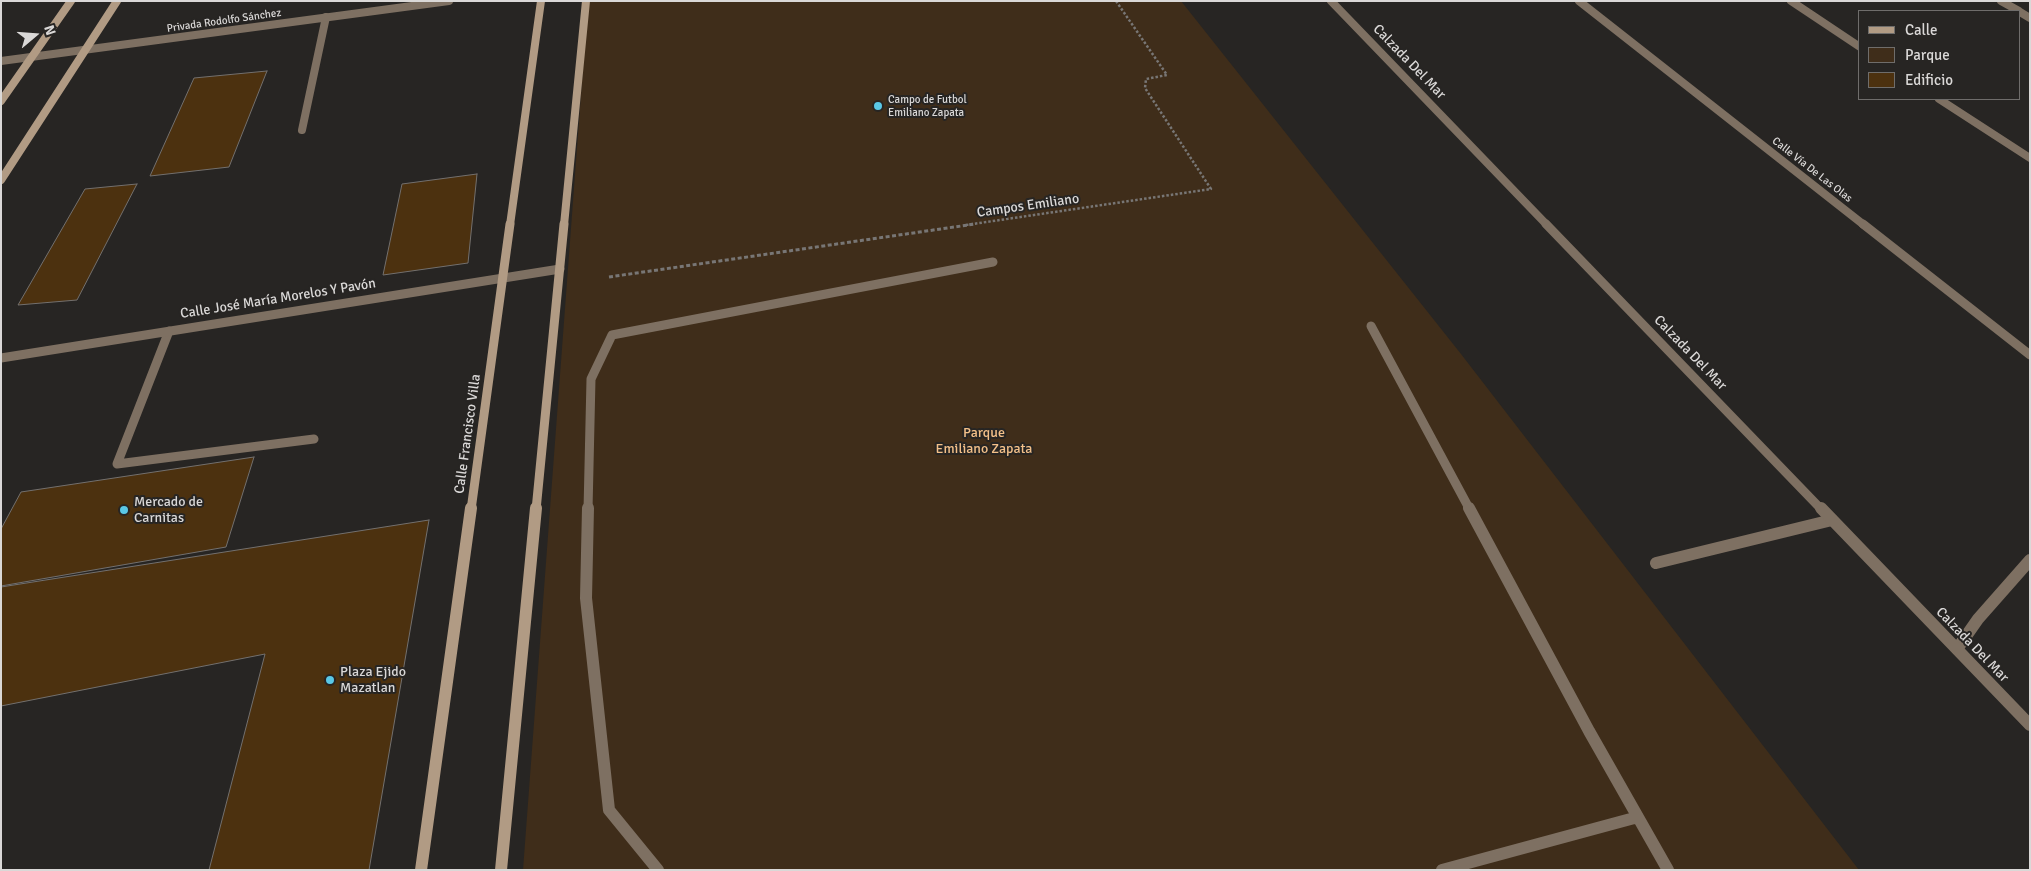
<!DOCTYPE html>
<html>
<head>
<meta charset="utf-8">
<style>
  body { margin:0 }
  #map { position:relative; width:2031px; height:871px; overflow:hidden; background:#272523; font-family:Signika,sans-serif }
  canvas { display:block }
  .frame { position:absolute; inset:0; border:2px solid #dad8d7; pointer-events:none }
  .legend { position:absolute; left:1858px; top:10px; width:162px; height:90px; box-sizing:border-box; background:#272523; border:1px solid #6f6d6b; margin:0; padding:6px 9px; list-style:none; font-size:15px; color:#dad8d7 }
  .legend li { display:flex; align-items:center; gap:10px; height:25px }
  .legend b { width:25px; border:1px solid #6f6d6b }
  .north { position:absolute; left:10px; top:10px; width:50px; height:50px; -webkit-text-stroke:4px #272523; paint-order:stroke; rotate:72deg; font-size:14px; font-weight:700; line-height:20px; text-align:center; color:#dad8d7 }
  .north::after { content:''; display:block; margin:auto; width:18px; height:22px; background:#dad8d7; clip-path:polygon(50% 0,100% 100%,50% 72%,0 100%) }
</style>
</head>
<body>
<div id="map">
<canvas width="2031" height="871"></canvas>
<div class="frame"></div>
<ul class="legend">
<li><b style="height:6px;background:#b19b84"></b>Calle</li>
<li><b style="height:14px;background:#3f2d1a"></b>Parque</li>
<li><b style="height:14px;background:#4c310f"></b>Edificio</li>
</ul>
<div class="north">N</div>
</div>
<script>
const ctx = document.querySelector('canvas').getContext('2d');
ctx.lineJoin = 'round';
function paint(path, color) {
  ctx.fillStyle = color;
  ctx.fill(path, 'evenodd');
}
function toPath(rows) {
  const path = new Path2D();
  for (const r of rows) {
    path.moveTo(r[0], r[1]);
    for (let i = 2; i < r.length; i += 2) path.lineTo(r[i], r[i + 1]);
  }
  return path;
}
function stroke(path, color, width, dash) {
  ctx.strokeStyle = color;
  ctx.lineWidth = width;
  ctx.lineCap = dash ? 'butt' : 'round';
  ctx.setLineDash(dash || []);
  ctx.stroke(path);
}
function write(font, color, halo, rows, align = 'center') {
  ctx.font = font + ' Signika,sans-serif';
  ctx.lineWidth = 4;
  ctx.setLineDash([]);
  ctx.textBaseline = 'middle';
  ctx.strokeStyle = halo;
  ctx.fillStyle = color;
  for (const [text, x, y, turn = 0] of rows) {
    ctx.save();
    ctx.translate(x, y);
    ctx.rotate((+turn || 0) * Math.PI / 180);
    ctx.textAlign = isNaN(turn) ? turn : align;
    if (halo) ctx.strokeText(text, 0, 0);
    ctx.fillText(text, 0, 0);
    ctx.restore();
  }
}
const green = toPath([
  [588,1,1181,1,1461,354,1859,870,523,870]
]);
const building = toPath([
  [267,71,229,167,150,176,194,78,267,71],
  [477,174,468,263,383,275,402,184,477,174],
  [137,184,77,300,18,305,85,189,137,184],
  [254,457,226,547,1,586,1,529,21,492,254,457],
  [429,520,369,870,209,870,265,654,1,706,1,587,429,520]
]);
const pathFar1 = toPath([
  [966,225,1211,189,1145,88,1146,79,1167,75,1116,1]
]);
const path = toPath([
  [609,277,975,224]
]);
const laneFar2 = toPath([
  [302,130,326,17]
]);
const laneFar1 = toPath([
  [1371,326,1470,510],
  [169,331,117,464,314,439],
  [588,510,591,379,612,335,993,262]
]);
const lane = toPath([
  [588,508,586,598,609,810,658,870],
  [1469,508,1589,731,1668,870],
  [1656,563,1832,520],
  [1957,649,1978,619,2030,560],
  [1442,870,1638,817]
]);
const streetFar2 = toPath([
  [1331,1,1547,225],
  [1579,1,1864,225],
  [1791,1,1860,47],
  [2001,1,2019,11],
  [2020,12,2030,18],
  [1,61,449,1],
  [1939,99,2030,158]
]);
const streetFar1 = toPath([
  [1546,224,1822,510],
  [1863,224,2030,355],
  [1,358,560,269]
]);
const street = toPath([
  [1821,508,2030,725]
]);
const secondaryFar2 = toPath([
  [1,101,71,1],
  [1,180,117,1],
  [510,225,541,1],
  [564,225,586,1]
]);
const secondaryFar1 = toPath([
  [471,510,510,224],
  [536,510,564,224]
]);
const secondary = toPath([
  [421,870,471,508],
  [501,870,536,508]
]);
const markers = [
  [878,106,5,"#5ac8e6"],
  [124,510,5,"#5ac8e6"],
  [330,680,5,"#5ac8e6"]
];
const farStreetnames = [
  ["Privada Rodolfo Sánchez",224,21,-8],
  ["Calle Vía De Las Olas",1812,170,38]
];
const farPoinames = [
  ["Campo de Futbol",888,100],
  ["Emiliano Zapata",888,113]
];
const streetNames = [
  ["Calzada Del Mar",1409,62,46],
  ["Campos Emiliano",1028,206,-8],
  ["Calle José María Morelos Y Pavón",278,299,-9],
  ["Calzada Del Mar",1690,353,46],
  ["Calle Francisco Villa",468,434,-82],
  ["Calzada Del Mar",1972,645,46]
];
const parkNames = [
  ["Parque",984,433],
  ["Emiliano Zapata",984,449]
];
const poiNames = [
  ["Mercado de",134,502],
  ["Carnitas",134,518],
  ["Plaza Ejido",340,672],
  ["Mazatlan",340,688]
];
paint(green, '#3f2d1a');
paint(building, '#4c310f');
stroke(building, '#73706e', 1);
stroke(pathFar1, '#787675', 2.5, [2.5, 2]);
stroke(path, '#787675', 3, [4, 2.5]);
stroke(laneFar2, '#7e7062', 8);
stroke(laneFar1, '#7e7062', 9);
stroke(lane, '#7e7062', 12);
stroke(streetFar2, '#7e7062', 8);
stroke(streetFar1, '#7e7062', 9);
stroke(street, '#7e7062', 12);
stroke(secondaryFar2, '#b19b84', 8);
stroke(secondaryFar1, '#b19b84', 9);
stroke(secondary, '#b19b84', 12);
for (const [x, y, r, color] of markers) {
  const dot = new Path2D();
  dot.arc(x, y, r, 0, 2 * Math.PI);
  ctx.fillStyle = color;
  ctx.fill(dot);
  stroke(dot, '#272523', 2);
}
write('11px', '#dad8d7', '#272523', farStreetnames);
write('11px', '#dad8d7', '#272523', farPoinames, 'left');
write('14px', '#dad8d7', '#272523', streetNames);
write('14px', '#f3c089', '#272523', parkNames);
write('14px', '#dad8d7', '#272523', poiNames, 'left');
</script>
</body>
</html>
